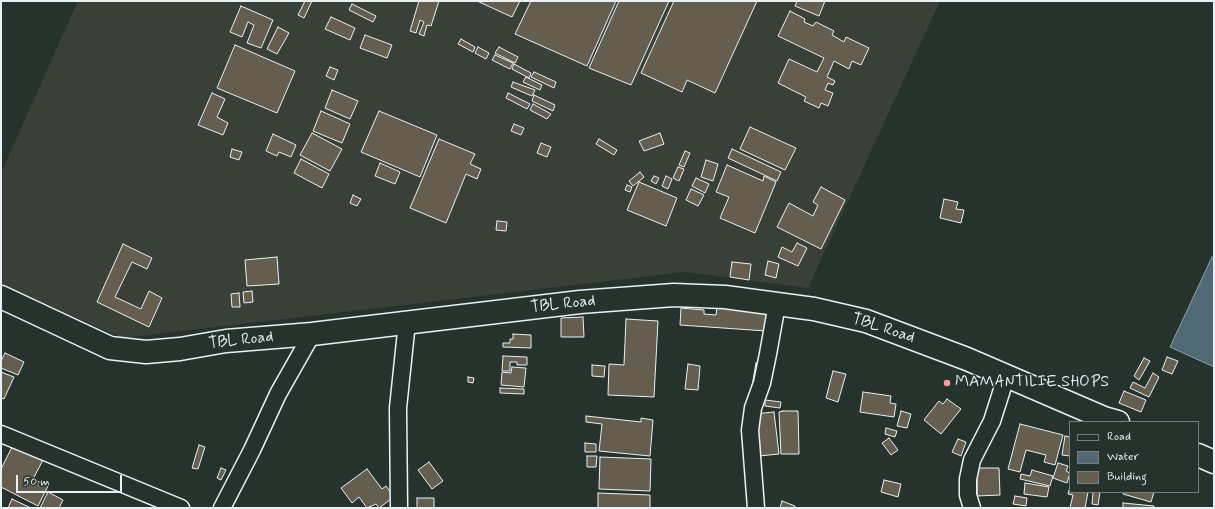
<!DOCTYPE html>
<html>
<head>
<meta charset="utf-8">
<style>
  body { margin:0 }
  #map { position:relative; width:1215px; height:509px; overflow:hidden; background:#26332d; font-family:Mynerve,sans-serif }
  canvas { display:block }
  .frame { position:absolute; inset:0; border:2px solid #e8f1f8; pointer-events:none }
  .legend { position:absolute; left:1069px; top:421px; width:130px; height:72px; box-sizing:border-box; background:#26332d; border:1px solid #747f7e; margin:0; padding:5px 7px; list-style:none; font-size:12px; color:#e8f1f8 }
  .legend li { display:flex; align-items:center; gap:8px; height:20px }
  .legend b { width:20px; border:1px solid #747f7e }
  .scale { position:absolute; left:16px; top:475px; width:106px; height:18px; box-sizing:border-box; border:2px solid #e8f1f8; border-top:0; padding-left:5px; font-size:12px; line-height:14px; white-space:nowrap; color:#e8f1f8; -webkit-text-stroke:3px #26332d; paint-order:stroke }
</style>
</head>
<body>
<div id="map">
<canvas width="1215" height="509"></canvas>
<div class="frame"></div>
<ul class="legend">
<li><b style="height:5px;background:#26332d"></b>Road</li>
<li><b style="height:11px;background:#506a75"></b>Water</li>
<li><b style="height:11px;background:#655e4e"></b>Building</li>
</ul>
<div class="scale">50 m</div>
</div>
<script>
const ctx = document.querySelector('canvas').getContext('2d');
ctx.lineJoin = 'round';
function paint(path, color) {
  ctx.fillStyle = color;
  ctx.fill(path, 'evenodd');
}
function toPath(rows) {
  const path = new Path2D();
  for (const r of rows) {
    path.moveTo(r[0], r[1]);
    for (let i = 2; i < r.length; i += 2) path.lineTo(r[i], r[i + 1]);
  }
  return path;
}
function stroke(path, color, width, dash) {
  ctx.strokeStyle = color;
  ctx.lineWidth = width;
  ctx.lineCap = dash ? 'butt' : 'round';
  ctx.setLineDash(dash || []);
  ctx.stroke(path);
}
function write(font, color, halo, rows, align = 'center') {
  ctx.font = font + ' Mynerve,sans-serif';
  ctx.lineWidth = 3;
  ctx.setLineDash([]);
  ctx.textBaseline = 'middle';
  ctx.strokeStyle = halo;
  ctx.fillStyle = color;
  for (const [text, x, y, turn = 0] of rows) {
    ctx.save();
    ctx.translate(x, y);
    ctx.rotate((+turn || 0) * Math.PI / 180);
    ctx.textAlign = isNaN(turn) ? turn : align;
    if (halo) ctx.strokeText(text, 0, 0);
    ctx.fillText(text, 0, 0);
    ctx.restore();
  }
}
const built = toPath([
  [78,1,940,1,808,288,685,272,122,338,1,284,1,173]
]);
const water = toPath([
  [1212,257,1214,258,1214,367,1170,347,1212,257]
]);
const building = toPath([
  [305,1,312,1,304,18,298,15,305,1],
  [419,1,439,1,431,26,427,25,424,36,419,34,424,22,420,20,416,33,410,31,419,1],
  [477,1,520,1,512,17,477,1],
  [531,1,616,1,587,66,515,34,531,1],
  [619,1,669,1,631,85,589,68,619,1],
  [674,1,757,1,715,93,687,80,682,92,641,73,674,1],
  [797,1,825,1,819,16,795,6,797,1],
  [352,4,376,16,373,22,349,10,352,4],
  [241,6,273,20,261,48,247,43,254,25,248,22,242,37,230,32,241,6],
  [790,11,805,19,804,22,813,26,816,22,834,31,832,35,844,42,846,37,869,48,861,65,852,61,849,69,834,61,827,77,835,81,833,85,828,83,825,90,833,93,828,106,821,103,819,108,804,101,806,97,778,83,789,59,817,72,824,58,778,36,790,11],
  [331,17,355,28,350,40,325,29,331,17],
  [278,27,289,33,277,54,267,49,278,27],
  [365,35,392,45,387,58,360,48,365,35],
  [461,39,475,47,473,52,458,44,461,39],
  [235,45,295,71,277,113,217,88,235,45],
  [478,47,489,53,486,59,475,53,478,47],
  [499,47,518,57,515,63,495,53,499,47],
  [495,55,513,63,510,69,492,60,495,55],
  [514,64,531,73,529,78,512,69,514,64],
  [330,67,338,70,334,80,326,76,330,67],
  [534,72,556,82,554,88,531,77,534,72],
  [526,77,542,85,540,90,523,82,526,77],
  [513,82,535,90,532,96,511,87,513,82],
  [332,90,358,101,350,119,325,108,332,90],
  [212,93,225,99,217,117,228,123,223,135,198,125,212,93],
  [508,93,530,104,527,109,506,98,508,93],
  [534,95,555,105,553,111,532,101,534,95],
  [533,104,551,114,547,119,530,110,533,104],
  [321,111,350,124,342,143,313,131,321,111],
  [379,111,437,135,420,177,361,152,379,111],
  [514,124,524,128,521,135,511,131,514,124],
  [750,127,796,148,785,170,740,149,750,127],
  [312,133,342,149,330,171,300,155,312,133],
  [660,133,664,144,644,151,639,141,660,133],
  [273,134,296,145,291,157,279,152,277,156,266,151,273,134],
  [439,139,475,154,470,164,481,169,477,179,466,174,446,223,410,208,439,139],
  [599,139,617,150,614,155,596,144,599,139],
  [541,143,551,147,547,157,537,153,541,143],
  [232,149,242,152,239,160,230,157,232,149],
  [732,149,781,172,777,181,728,158,732,149],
  [685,151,690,153,684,167,679,165,685,151],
  [301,159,329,174,322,188,294,173,301,159],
  [706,160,718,164,713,181,701,177,706,160],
  [380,163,400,172,395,184,375,176,380,163],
  [727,165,763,181,764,176,776,182,755,233,720,218,729,197,716,192,727,165],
  [678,167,684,169,679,181,673,178,678,167],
  [640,172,644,177,633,186,629,181,640,172],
  [654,176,659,178,656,184,651,181,654,176],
  [666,176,672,179,668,189,662,186,666,176],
  [696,178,709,184,705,193,692,186,696,178],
  [639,182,677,198,666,226,627,210,639,182],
  [627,185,632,187,630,192,625,190,627,185],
  [821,187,845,200,821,249,777,227,789,203,813,216,818,205,813,202,821,187],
  [691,189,704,195,698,206,686,200,691,189],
  [353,195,361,199,357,206,350,203,353,195],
  [944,199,958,202,956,209,964,210,961,223,940,218,944,199],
  [497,221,507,222,506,231,496,230,497,221],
  [797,243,807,248,798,266,778,257,782,247,792,252,797,243],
  [123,244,152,258,147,269,132,262,115,297,141,309,149,291,162,298,149,327,97,302,123,244],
  [277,257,279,284,247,286,245,260,277,257],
  [768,261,779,264,776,278,765,275,768,261],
  [732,262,751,264,749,280,730,277,732,262],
  [252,291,253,302,244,303,243,292,252,291],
  [239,293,240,307,232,307,231,294,239,293],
  [717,307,768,311,766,331,680,325,681,308,704,310,704,314,716,315,717,307],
  [583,317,584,337,561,337,561,318,583,317],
  [626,319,658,321,654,397,608,395,609,364,624,365,626,319],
  [513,334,531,335,531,348,503,347,503,343,510,343,510,339,513,339,513,334],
  [5,353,24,362,18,375,1,368,1,361,5,353],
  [503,356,527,357,527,365,517,365,517,362,510,362,510,371,502,371,503,356],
  [1167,357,1178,361,1172,374,1162,370,1167,357],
  [1144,358,1150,361,1139,380,1134,376,1144,358],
  [756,363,763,365,759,387,752,386,756,363],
  [688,364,700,366,698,390,685,389,688,364],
  [592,365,605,366,604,377,592,376,592,365],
  [512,367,526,368,524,387,501,385,502,372,511,373,512,367],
  [833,371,846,374,838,402,826,398,833,371],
  [1,372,14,377,4,399,1,398,1,372],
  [1153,373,1159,377,1149,397,1130,388,1133,382,1145,388,1153,373],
  [468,377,474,378,473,383,468,382,468,377],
  [500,388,524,389,524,394,500,393,500,388],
  [1124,391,1146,400,1141,412,1119,403,1124,391],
  [863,392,891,396,890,403,896,404,894,417,860,412,863,392],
  [947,399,961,409,941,434,924,420,939,401,943,404,947,399],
  [765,400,781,402,780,408,765,406,765,400],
  [783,411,798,411,799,454,781,454,779,412,783,411],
  [901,411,911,414,907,428,897,426,901,411],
  [774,412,779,454,759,456,754,414,774,412],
  [586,416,641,422,641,418,653,420,650,456,599,451,602,424,586,422,586,416],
  [1020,424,1063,435,1055,465,1044,462,1046,455,1026,450,1020,472,1008,469,1020,424],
  [886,428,897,431,895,437,885,434,886,428],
  [1065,436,1070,437,1070,461,1070,456,1062,455,1065,436],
  [889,438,898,450,891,455,882,443,889,438],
  [958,439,966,442,961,456,952,452,958,439],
  [585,443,596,444,596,452,585,452,585,443],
  [13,445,43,460,33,479,48,486,38,506,1,487,1,469,13,445],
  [199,445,205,447,198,469,192,468,199,445],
  [587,456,597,456,596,467,587,467,587,456],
  [600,457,651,459,650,491,599,489,600,457],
  [429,462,443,481,432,489,418,470,429,462],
  [1058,463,1068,466,1066,471,1070,473,1067,483,1053,478,1058,463],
  [221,468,226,470,221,480,217,478,221,468],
  [977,468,999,468,1000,495,977,496,977,468],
  [367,469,382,489,386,486,394,497,379,508,376,504,367,508,359,497,352,503,341,488,367,469],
  [1032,470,1053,476,1050,486,1020,479,1021,474,1030,476,1032,470],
  [884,480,901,484,898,497,881,492,884,480],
  [1025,483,1049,487,1047,497,1024,494,1025,483],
  [1070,487,1070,492,1088,492,1085,508,1070,508,1073,495,1068,494,1070,487],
  [48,492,63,500,59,508,40,508,48,492],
  [1093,492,1100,492,1098,505,1092,504,1093,492],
  [1124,492,1154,492,1151,502,1123,494,1124,492],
  [598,493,650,495,650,508,598,508,598,493],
  [1015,496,1027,498,1026,506,1013,504,1015,496],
  [417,498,434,498,434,508,417,508,417,498],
  [12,499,31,508,8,508,12,499],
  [782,501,795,506,795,508,780,508,782,501],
  [1123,503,1154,506,1154,508,1123,508,1123,503]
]);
const street = toPath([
  [1,434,181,508],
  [222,508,252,450,278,394,312,334],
  [399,508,398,408,407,322],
  [756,508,750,430,753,408,762,383,768,354,777,304],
  [972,508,968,495,968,479,972,460,992,421,1006,377]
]);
const secondary = toPath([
  [1,297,110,348,146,352,180,349,226,341,312,334,580,302,674,295,725,297,814,309,866,321,967,359,1104,418,1118,422],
  [1198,455,1214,462]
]);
const markers = [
  [947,383,4,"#ff9aa2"]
];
const streetNames = [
  ["TBL Road",563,305,-6],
  ["TBL Road",883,329,18],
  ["TBL Road",241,341,-6]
];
const poiNames = [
  ["MAMANTILIE SHOPS",955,383]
];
paint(built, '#394037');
paint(water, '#506a75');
stroke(water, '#8da0a9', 1);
paint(building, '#655e4e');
stroke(building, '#e8f1f8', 1);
stroke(street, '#e8f1f8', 19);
stroke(secondary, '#e8f1f8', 25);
stroke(street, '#26332d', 16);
stroke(secondary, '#26332d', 22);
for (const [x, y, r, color] of markers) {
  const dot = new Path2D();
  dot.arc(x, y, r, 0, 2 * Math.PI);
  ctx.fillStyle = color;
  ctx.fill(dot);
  stroke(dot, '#26332d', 1.5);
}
write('16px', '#e8f1f8', '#26332d', streetNames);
write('16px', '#e8f1f8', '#26332d', poiNames, 'left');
</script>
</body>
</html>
